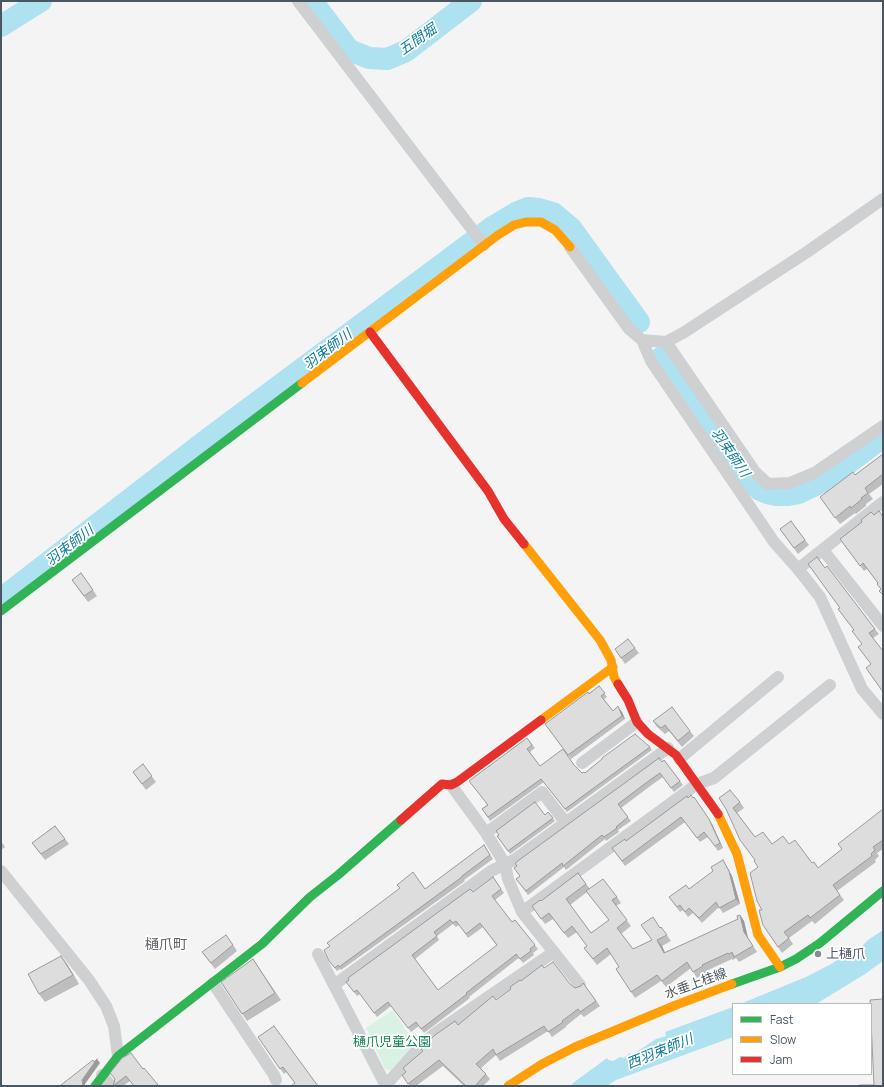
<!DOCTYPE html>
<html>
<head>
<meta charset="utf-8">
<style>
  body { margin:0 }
  #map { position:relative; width:884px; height:1087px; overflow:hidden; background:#f4f4f4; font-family:Manrope,sans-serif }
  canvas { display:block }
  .frame { position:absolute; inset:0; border:2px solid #4a5661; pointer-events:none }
  .legend { position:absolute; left:732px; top:1003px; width:140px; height:72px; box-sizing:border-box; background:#fff; border:1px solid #b7bbc0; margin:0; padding:5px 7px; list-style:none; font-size:12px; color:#4a5661 }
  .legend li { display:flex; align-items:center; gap:8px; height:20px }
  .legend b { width:20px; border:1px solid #b7bbc0 }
</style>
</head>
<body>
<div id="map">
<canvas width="884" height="1087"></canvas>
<div class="frame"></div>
<ul class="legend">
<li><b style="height:5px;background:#30b455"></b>Fast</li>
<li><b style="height:5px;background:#ff9f0a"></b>Slow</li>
<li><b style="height:5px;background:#e5322d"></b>Jam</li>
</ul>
</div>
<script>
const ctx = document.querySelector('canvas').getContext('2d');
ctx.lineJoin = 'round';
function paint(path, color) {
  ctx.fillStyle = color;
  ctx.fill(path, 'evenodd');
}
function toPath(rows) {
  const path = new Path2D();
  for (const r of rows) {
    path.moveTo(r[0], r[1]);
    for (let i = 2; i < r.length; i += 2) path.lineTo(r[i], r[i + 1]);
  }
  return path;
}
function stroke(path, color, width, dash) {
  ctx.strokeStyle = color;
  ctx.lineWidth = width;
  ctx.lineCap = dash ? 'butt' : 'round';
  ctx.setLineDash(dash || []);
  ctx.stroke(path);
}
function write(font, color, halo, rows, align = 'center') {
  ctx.font = font + ' Manrope,"Noto Sans JP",sans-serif';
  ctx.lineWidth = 3.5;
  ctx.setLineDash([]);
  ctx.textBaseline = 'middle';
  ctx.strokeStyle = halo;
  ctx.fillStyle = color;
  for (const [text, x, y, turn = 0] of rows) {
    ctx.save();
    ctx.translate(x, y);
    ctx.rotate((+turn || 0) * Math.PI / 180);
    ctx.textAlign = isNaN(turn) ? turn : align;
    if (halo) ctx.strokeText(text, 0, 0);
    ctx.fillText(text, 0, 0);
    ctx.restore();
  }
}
const green = toPath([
  [393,1010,416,1046,393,1071,385,1069,366,1028]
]);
const water = toPath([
  [883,930,883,961,865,974,816,1004,740,1004,806,977,833,963,844,954,858,950,868,940],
  [733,1007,733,1037,616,1080,607,1086,571,1086,573,1083,607,1058,608,1060,613,1061,620,1057,624,1058,630,1053,632,1055,656,1039,666,1036,665,1032]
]);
const river = toPath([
  [312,1,349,50,369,58,387,59,406,51,471,1],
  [1,26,41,1],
  [662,357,749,480,760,490,767,493,776,495,788,495,799,493,809,488,826,480,883,437],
  [1,599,208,439,491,228,516,213,528,208,539,209,553,213,571,228,639,322]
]);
const street = toPath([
  [298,1,484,245],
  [570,247,629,329,642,340,666,342,683,333,807,252,883,199],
  [642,340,651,361,774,542,798,569,820,597,862,689,883,714],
  [666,342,755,472,768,484,790,483,816,472,883,426],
  [823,550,883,626],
  [798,569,883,502],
  [679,759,778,677],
  [582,763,637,722],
  [451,785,486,833,505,864,508,879,522,912,580,985],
  [486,833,542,792,566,823],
  [1,871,89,980,106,1006,114,1026,118,1056],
  [522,912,697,784,714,778,830,685],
  [318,954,386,1086],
  [213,983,274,1075,276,1080],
  [334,985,491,871,514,860,668,748],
  [102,1075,111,1086],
  [385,1086,421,1046,434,1034,554,952]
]);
const fast = toPath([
  [1,611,302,383],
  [732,984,780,967,796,959,820,943,883,891],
  [95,1086,118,1056,262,944,310,897,338,875,401,820]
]);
const slow = toPath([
  [302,383,498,235,514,225,526,222,541,222,555,230,570,247],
  [524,544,600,640,611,660,614,677,618,684],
  [541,720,613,667],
  [718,814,737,854,758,935,780,967],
  [508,1086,542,1064,575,1047,676,1005,732,984]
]);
const jam = toPath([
  [370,332,488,491,504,519,524,544],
  [618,684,628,700,637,722,648,734,676,755,718,814],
  [401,820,442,784,451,785,457,782,541,720]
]);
const wall = toPath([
  [883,454,883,484,869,494,873,499,866,504,866,506,856,514,855,513,840,524,824,503,855,475],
  [871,512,881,589,878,583,867,569,864,571,844,545],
  [791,521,809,545,798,554,780,529],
  [825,568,879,634,873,638,871,664,862,644,854,630,840,608],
  [81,573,97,596,88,602,72,580],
  [635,648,639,653,625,664,621,658],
  [599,686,607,697,604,699,613,711,622,712,625,719,571,759,545,724],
  [653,721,690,731,694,736,682,747,669,731,665,734,657,727],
  [527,738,535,748,530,752,540,766,574,765,582,773,585,773,650,747,652,750,567,812,544,782,490,821,482,809,487,805],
  [664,760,683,785,674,792,663,777,653,784,621,808,631,821,618,830,619,832,606,841,605,839,566,870,564,867,528,895,516,879],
  [143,764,156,782,146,790,133,772],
  [687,796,712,824,723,848,718,851,708,837,700,842,685,822,625,866,612,848,626,841],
  [740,802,744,808,737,813,755,837,772,844,789,844,818,868,842,849,883,809,883,849,877,853,879,856,875,860,876,862,837,891,844,900,815,924,812,921,789,938,793,944,782,953,763,925,762,910,758,867,755,860,726,809],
  [548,812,555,821,510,854,497,836,545,815],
  [55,826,69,844,45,860,32,843],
  [1,841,5,847,1,850],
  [484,845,493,859,464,880,465,881,341,970,340,969,337,971,329,961],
  [726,865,732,876,740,904,723,913,719,907,702,923,693,913,688,917,683,910,680,912,669,897,689,889],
  [578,873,590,889,617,897,621,903,616,906,631,926,621,934,633,949,652,940,660,928,661,927,671,941,662,946,665,953,738,919,740,915,744,921,748,938,757,952,739,962,736,958,733,960,732,959,706,971,707,972,697,978,691,968,666,987,661,981,635,998,631,992,619,967,611,954,597,965,584,948,587,946,577,932,568,938,553,919,545,924,532,906,541,901],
  [587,892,609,920,591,933,570,905],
  [493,877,504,893,495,900,512,922,515,920,538,949,533,953,534,955,523,963,519,958,516,960,469,997,470,998,424,1033,419,1026,411,1032,391,1006,377,1017,360,994,357,996,346,982,473,892],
  [453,924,456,927,459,925,468,938,483,927,497,946,438,990,415,959,439,940,437,936],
  [233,945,237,951,215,969,202,952],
  [61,956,79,984,45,1002,39,994],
  [253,959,281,1000,247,1021,221,982],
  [544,968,570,984,575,988,581,986,583,983,600,1006,584,1017,581,1014,566,1026,566,1027,552,1037,548,1031,500,1061,496,1055,481,1068,486,1074,490,1079,483,1086,464,1086,443,1066,416,1086,410,1086,402,1075,406,1072,458,1025,496,1000,521,981],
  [258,1037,318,1086,295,1083,286,1072,284,1074],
  [143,1069,159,1086,134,1086,130,1081,123,1086,113,1086,115,1079],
  [790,1074,808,1074,808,1075,790,1075]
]);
const shadedWall = toPath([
  [619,708,622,712,625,719,622,716],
  [699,805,712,824,723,848,720,843],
  [723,860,732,876,740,904,736,899],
  [740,915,744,921,748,938,757,952,744,932],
  [657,940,662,946,668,959,664,953],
  [61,956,67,964,79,984,73,975],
  [97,1059,100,1063,85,1084,85,1086,83,1086,82,1080]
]);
const building = toPath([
  [883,454,883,474,865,488,868,493,861,498,862,499,851,508,850,506,835,518,820,497,853,472,855,475,883,454],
  [879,511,883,517,883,595,879,591,881,589,877,584,878,583,863,563,860,566,840,539,862,522,861,520,871,512,874,515,879,511],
  [791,521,805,540,794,548,780,529,791,521],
  [817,557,825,568,827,566,875,629,869,633,883,651,883,692,866,668,871,664,858,647,862,644,852,631,854,630,838,609,840,608,808,564,817,557],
  [81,573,93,590,84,596,72,580,81,573],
  [628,639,635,648,621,658,615,649,628,639],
  [599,686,605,693,601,696,613,711,618,706,622,716,568,755,545,724,588,692,589,694,599,686],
  [672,707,690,731,678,741,665,725,661,728,653,721,672,707],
  [635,734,650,747,565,809,541,779,488,817,482,809,488,805,469,781,527,738,532,745,527,749,540,766,563,749,574,765,582,773,584,772,585,773,602,759,602,758,635,734],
  [659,758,662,762,664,760,680,781,671,788,660,773,650,780,618,804,628,817,616,827,617,828,604,837,602,835,563,866,562,863,526,891,516,879,520,876,514,868,517,866,515,863,659,758],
  [143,764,152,776,142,784,133,772,143,764],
  [730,790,740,802,733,808,755,837,763,832,772,844,783,836,789,844,795,840,812,863,814,862,818,868,842,849,838,844,883,809,883,840,873,847,875,850,871,854,872,856,833,885,840,895,810,918,808,915,784,932,789,938,778,947,763,925,759,910,762,910,757,901,750,873,758,867,754,861,755,860,740,840,726,809,719,798,730,790],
  [691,795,693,798,694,797,709,819,720,843,715,846,704,832,697,838,681,817,622,861,612,848,625,839,626,841,687,796,688,798,691,795],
  [535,802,545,815,548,812,553,818,508,851,497,836,499,835,496,831,535,802],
  [55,826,65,839,41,854,32,843,55,826],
  [484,845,490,855,462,876,462,877,339,967,338,965,335,968,329,961,324,950,330,946,327,943,400,888,397,885,413,872,425,889,484,845],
  [723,860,729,871,736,899,719,908,716,902,699,918,689,908,685,912,680,905,677,907,669,897,686,885,689,889,713,871,711,867,723,860],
  [578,873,586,884,566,899,591,933,609,920,586,891,603,879,617,897,612,900,627,920,617,928,633,949,652,940,641,925,653,917,660,928,661,927,667,935,657,940,664,953,738,919,737,916,740,915,744,932,753,946,734,957,732,952,729,954,728,953,702,965,703,966,693,972,687,962,662,981,657,975,631,992,616,969,619,967,607,948,593,959,584,948,587,946,572,926,564,933,549,913,541,919,532,906,540,900,541,901,578,873],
  [493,877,501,889,492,896,512,922,515,920,535,945,530,949,531,951,520,959,516,954,514,956,466,993,467,994,421,1029,416,1022,408,1028,388,1002,374,1013,357,990,354,992,346,982,349,980,348,978,470,889,473,892,493,877],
  [450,920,453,923,456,921,466,934,480,923,497,945,438,990,412,955,437,936,434,932,450,920],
  [226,935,233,945,211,963,202,952,226,935],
  [61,956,73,975,39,994,28,974,61,956],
  [253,959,275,993,242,1014,221,982,253,959],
  [553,962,570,984,575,988,581,986,583,983,596,1001,580,1012,578,1009,562,1021,563,1022,548,1032,544,1026,496,1055,493,1049,476,1064,486,1074,475,1086,466,1086,439,1060,408,1084,402,1075,406,1072,403,1068,423,1051,421,1049,430,1042,429,1041,435,1035,455,1021,458,1025,493,996,496,1000,511,989,510,987,520,980,521,981,542,965,544,968,553,962],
  [883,999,883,1086,859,1086,859,1085,874,1085,870,1000,883,999],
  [274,1026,318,1086,291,1086,295,1083,283,1067,280,1069,258,1037,274,1026],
  [131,1053,143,1069,144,1068,159,1086,134,1086,126,1076,113,1086,115,1079,110,1073,122,1058,131,1053],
  [97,1059,82,1080,83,1086,62,1086,61,1085,93,1060,94,1062,97,1059]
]);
const markers = [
  [818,954,4,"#868d94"]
];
const poiNames = [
  ["上樋爪",826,954]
];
const streetNames = [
  ["水垂上桂線",696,984,-20]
];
const parkNames = [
  ["樋爪児童公園",392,1042]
];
const waterNames = [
  ["五間堀",418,40,-35],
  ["羽束師川",328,350,-37],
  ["羽束師川",730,453,55],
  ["羽束師川",70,546,-38],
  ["西羽束師川",660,1052,-22]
];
const neighbourhoodNames = [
  ["樋爪町",166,945]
];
paint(green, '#d9f2e3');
paint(water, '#aee2f0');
stroke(river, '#aee2f0', 22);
stroke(street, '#ced0d2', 12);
stroke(fast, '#30b455', 9);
stroke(slow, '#ff9f0a', 9);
stroke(jam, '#e5322d', 9);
paint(wall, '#bebebf');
paint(shadedWall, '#9b9b9b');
paint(building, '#ddddde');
stroke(building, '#9b9b9b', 1);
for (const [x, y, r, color] of markers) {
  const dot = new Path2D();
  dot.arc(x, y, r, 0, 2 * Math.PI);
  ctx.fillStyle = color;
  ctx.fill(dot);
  stroke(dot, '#fff', 1.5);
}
write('13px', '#4a5661', '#fff', poiNames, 'left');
write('13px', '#4a5661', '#fff', streetNames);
write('13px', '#17864f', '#fff', parkNames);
write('italic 14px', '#0c7c9b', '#fff', waterNames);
write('14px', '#5f6368', '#fff', neighbourhoodNames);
</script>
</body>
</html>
